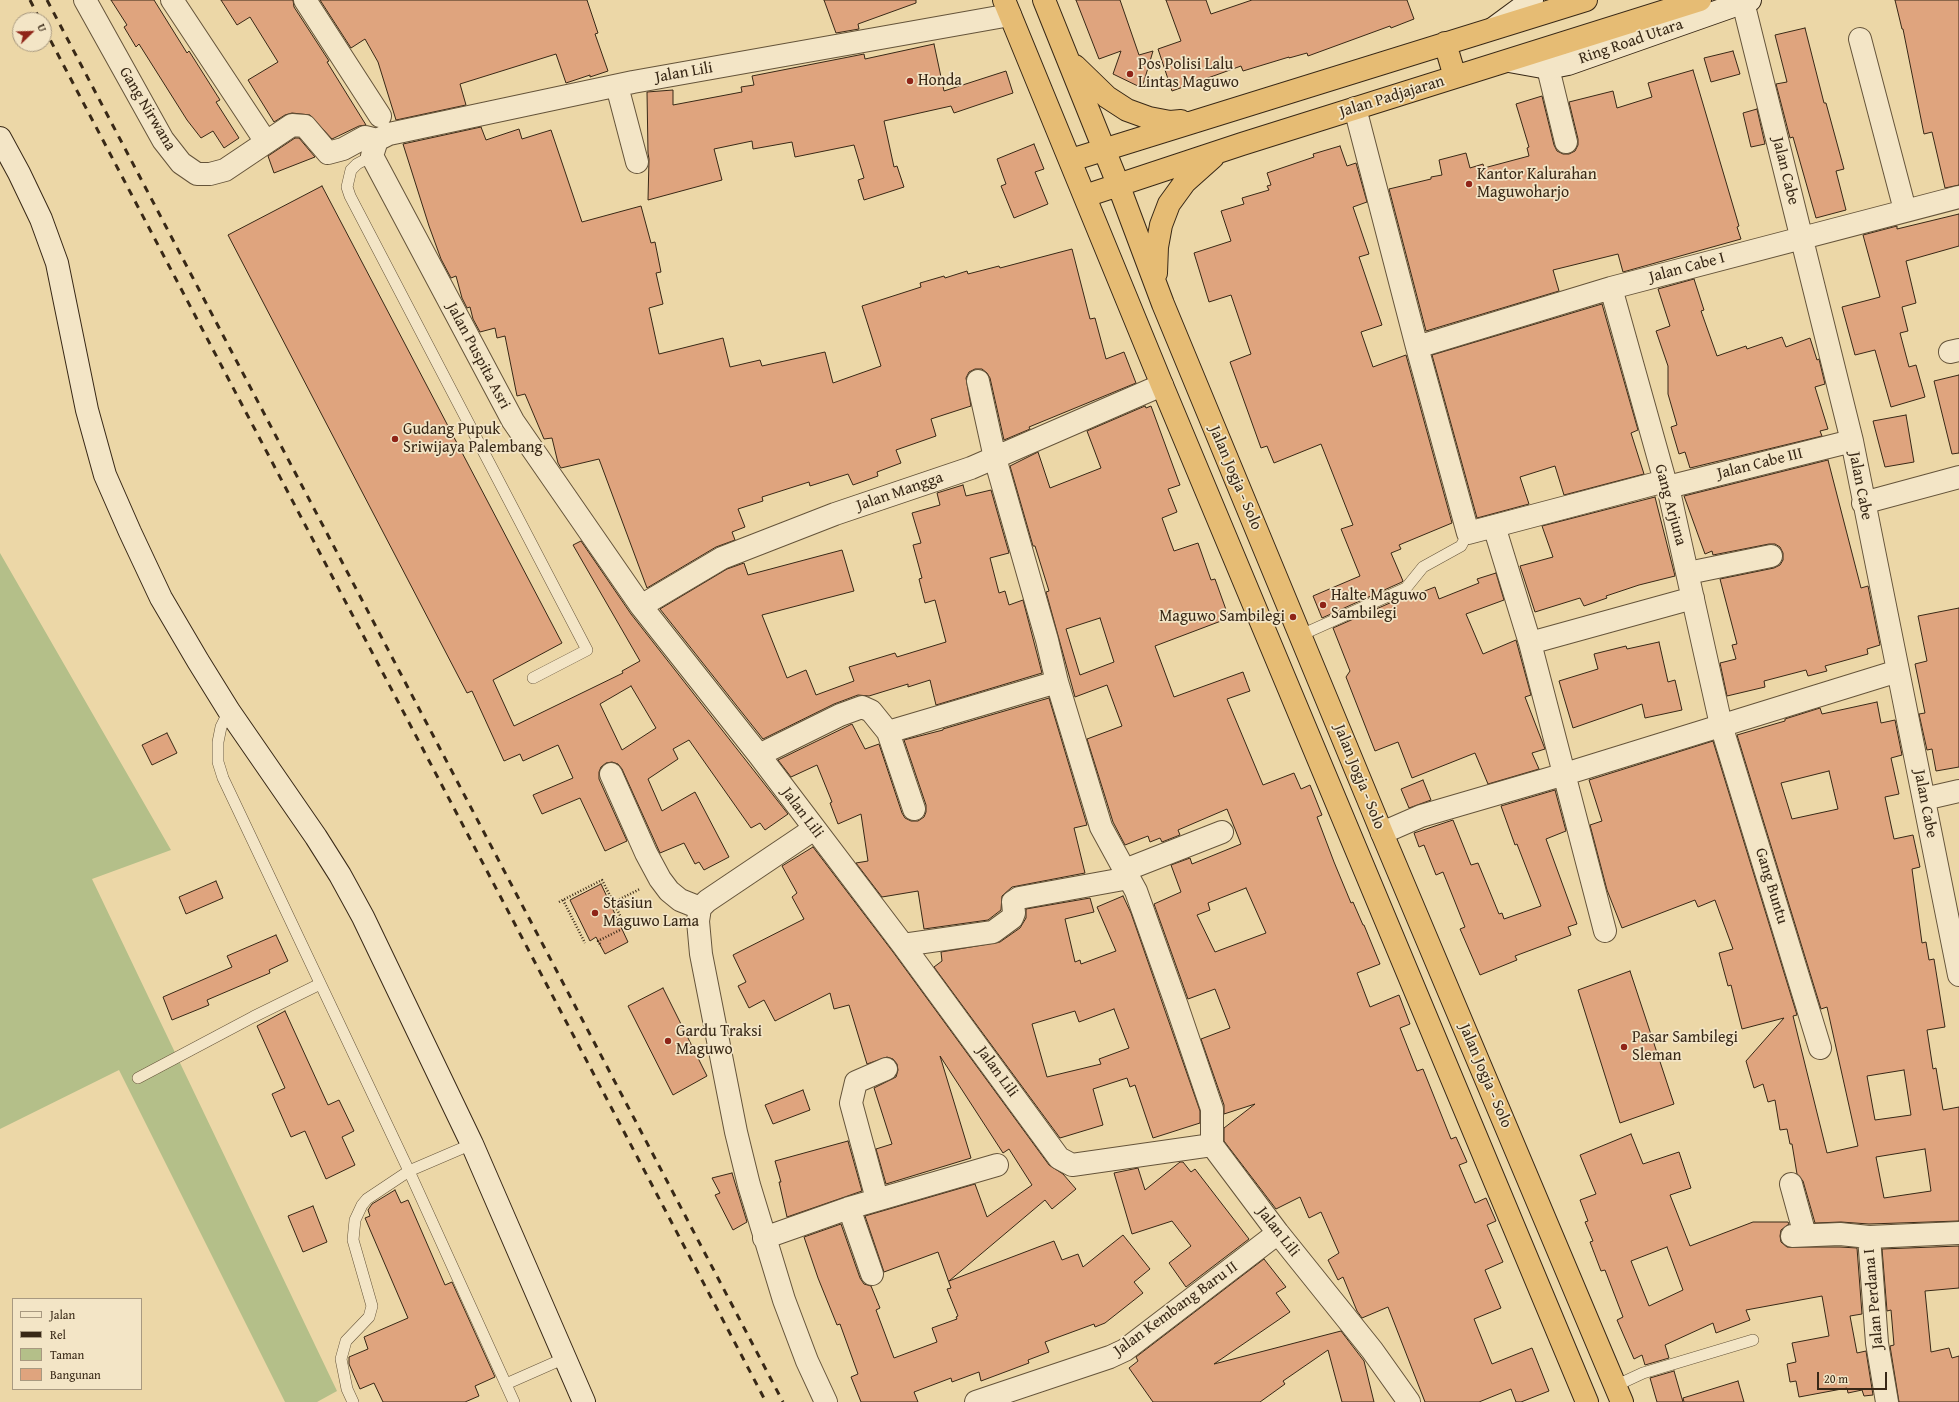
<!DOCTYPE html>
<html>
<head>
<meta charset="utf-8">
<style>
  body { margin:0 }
  #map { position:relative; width:1959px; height:1402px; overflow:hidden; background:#ecd7a7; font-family:"Gentium Book Plus",serif }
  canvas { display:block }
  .legend { position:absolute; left:12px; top:1298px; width:130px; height:92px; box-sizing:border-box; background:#f3e5c6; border:1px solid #a89980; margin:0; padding:5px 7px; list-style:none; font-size:12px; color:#382816 }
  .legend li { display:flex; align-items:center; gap:8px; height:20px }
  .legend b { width:20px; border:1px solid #a89980 }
  .north { position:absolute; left:12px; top:12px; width:40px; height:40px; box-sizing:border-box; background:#f3e5c6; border:1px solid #a89980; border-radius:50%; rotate:67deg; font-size:11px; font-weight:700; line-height:16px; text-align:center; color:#382816 }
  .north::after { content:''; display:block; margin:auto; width:14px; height:18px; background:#8f2418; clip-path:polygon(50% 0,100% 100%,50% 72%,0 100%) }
  .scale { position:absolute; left:1817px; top:1372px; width:70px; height:18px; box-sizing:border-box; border:2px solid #382816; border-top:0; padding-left:5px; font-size:12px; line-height:14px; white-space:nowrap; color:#382816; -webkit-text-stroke:3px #f3e5c6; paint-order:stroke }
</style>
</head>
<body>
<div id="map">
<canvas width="1959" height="1402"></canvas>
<ul class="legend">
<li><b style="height:5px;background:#f3e5c6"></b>Jalan</li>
<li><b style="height:5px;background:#382816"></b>Rel</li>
<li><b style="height:11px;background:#b4bf89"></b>Taman</li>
<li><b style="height:11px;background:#dfa47e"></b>Bangunan</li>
</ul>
<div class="north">U</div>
<div class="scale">20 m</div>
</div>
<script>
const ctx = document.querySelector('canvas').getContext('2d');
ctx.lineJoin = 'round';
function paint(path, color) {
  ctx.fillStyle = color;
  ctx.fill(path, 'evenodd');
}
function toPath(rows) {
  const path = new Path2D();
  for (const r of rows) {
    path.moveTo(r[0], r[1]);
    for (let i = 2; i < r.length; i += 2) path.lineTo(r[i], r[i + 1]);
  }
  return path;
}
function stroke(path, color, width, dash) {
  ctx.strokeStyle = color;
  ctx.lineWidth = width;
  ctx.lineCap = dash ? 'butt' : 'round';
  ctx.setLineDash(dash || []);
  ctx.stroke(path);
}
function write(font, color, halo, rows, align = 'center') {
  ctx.font = font + ' "Gentium Book Plus",serif';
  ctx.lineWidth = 3.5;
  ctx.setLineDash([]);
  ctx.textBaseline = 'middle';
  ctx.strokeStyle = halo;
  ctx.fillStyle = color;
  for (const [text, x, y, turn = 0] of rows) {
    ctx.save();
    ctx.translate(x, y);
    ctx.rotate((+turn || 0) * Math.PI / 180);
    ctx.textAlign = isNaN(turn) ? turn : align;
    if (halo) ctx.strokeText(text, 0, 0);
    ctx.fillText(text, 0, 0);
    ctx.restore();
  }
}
const green = toPath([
  [0,553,171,850,92,879,337,1391,317,1402,285,1402,119,1070,0,1129]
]);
const building = toPath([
  [111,0,154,0,187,53,189,51,220,100,216,102,239,138,224,148,213,131,201,138,187,120,139,44,136,47,124,27,127,25,111,0],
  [221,0,293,0,294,7,329,61,327,62,366,125,359,126,332,139,310,115,292,113,285,115,274,122,248,80,278,62,250,17,237,25,221,0],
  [320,0,587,0,598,33,595,34,608,71,590,77,590,75,566,83,556,54,460,84,466,105,396,120,378,62,365,39,351,48,320,0],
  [824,0,916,0,916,3,858,24,859,29,836,33,824,0],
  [1076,0,1120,0,1139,55,1153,51,1142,88,1113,74,1121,51,1099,59,1076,0],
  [1166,0,1206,0,1211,14,1252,0,1407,0,1414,19,1391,28,1390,26,1308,56,1307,53,1289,58,1289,57,1243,71,1241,66,1172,91,1158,49,1181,41,1166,0],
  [1895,0,1959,0,1959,185,1945,188,1932,132,1924,134,1903,29,1902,29,1895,0],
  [1805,28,1824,103,1826,103,1844,169,1836,171,1846,210,1816,218,1793,137,1790,138,1776,84,1787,82,1775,35,1805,28],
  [934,44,944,91,1006,71,1013,93,954,113,951,106,884,121,894,167,897,166,904,187,864,200,858,180,864,178,854,145,795,157,792,142,753,149,752,141,714,149,722,180,648,200,649,159,648,153,647,92,673,90,673,105,742,92,741,87,754,85,752,76,864,54,865,59,934,44],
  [1733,51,1740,74,1711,82,1704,58,1733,51],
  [1693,70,1739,226,1737,227,1741,239,1623,272,1618,254,1553,270,1559,291,1426,331,1389,189,1431,179,1431,177,1442,175,1439,160,1466,153,1470,168,1483,164,1484,168,1529,156,1527,148,1529,147,1516,104,1542,96,1554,145,1557,151,1563,154,1569,154,1575,151,1578,145,1578,139,1569,102,1613,91,1617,108,1652,97,1648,83,1693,70],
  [1757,109,1765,144,1751,147,1743,113,1757,109],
  [481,127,486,140,519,129,522,139,551,130,582,222,641,206,651,243,655,242,661,272,656,273,663,304,649,308,659,354,723,338,730,367,760,360,762,366,825,352,833,383,881,366,862,306,921,287,920,283,944,276,945,278,967,271,968,274,999,266,1000,268,1072,249,1090,319,1095,318,1106,359,1124,352,1136,383,1029,427,1030,429,1004,440,990,378,987,373,982,369,975,369,969,372,966,378,971,406,931,419,936,436,896,450,901,463,877,472,878,476,853,485,848,474,810,486,809,482,762,497,763,501,738,509,745,527,732,532,735,540,716,547,647,588,599,459,561,468,558,463,552,438,544,439,525,394,517,396,505,336,497,338,495,328,480,332,473,319,470,307,467,308,462,298,456,276,451,278,441,259,429,226,403,144,481,127],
  [295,138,299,138,315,157,274,173,268,156,295,138],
  [1034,144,1044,169,1035,172,1048,204,1014,218,1001,186,1006,184,997,159,1034,144],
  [1340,146,1347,166,1356,163,1367,202,1353,207,1369,254,1359,257,1382,325,1361,332,1373,367,1406,355,1452,523,1399,545,1401,549,1391,553,1403,581,1402,582,1322,618,1313,596,1360,576,1341,529,1353,525,1321,444,1274,463,1267,446,1261,448,1230,362,1251,354,1231,295,1209,302,1194,253,1231,241,1221,211,1244,204,1242,198,1269,190,1267,186,1271,185,1267,173,1314,157,1313,154,1340,146],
  [322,186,562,643,493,680,514,726,623,673,622,671,640,661,573,545,581,541,631,614,788,814,765,830,760,823,751,828,689,740,673,749,678,759,648,779,662,811,695,792,729,857,704,870,699,862,695,864,684,843,660,853,622,769,618,764,612,762,606,763,601,767,599,772,599,779,627,841,605,851,580,798,542,814,533,795,573,778,558,745,523,761,520,754,504,761,472,691,467,693,228,235,322,186],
  [631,686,656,728,622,750,600,704,631,686],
  [1959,214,1959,246,1906,261,1916,303,1902,307,1908,331,1900,333,1909,367,1916,365,1925,397,1891,407,1875,350,1855,355,1842,307,1880,297,1863,235,1897,226,1897,229,1959,214],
  [1694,279,1704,310,1701,311,1717,356,1746,346,1747,349,1782,337,1786,347,1810,338,1817,360,1819,359,1825,384,1815,387,1828,429,1820,431,1822,436,1690,468,1685,452,1679,454,1671,427,1677,425,1668,394,1668,366,1656,331,1670,326,1658,289,1694,279],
  [1602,304,1638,430,1631,433,1644,474,1564,495,1555,466,1520,477,1529,504,1477,518,1432,355,1602,304],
  [1959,375,1959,453,1952,454,1934,381,1959,375],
  [1145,406,1146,408,1151,406,1180,485,1168,489,1177,512,1162,518,1174,551,1198,543,1211,580,1215,579,1229,618,1155,646,1174,697,1243,672,1250,691,1227,699,1263,785,1294,773,1301,789,1310,785,1322,815,1317,817,1334,862,1351,903,1353,902,1363,925,1364,925,1380,964,1357,973,1370,1007,1399,995,1410,1024,1400,1028,1417,1071,1423,1069,1451,1139,1456,1137,1467,1162,1459,1165,1475,1203,1486,1198,1496,1221,1487,1225,1503,1262,1485,1270,1501,1308,1474,1319,1492,1364,1532,1348,1549,1391,1521,1402,1516,1402,1511,1389,1479,1402,1425,1402,1388,1307,1362,1318,1357,1311,1343,1277,1338,1280,1328,1260,1339,1253,1321,1212,1309,1218,1300,1197,1276,1209,1224,1141,1224,1128,1255,1104,1224,1114,1224,1105,1201,1039,1230,1028,1215,989,1188,999,1154,904,1181,892,1171,865,1190,858,1192,864,1241,844,1227,809,1178,830,1180,835,1162,842,1160,838,1150,842,1148,836,1125,845,1113,822,1087,739,1122,726,1107,685,1075,697,1046,592,1049,591,1035,546,1033,546,1010,466,1038,452,1050,488,1101,468,1087,431,1145,406],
  [1100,618,1114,662,1080,675,1066,629,1100,618],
  [1246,888,1266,933,1215,952,1197,915,1210,910,1208,903,1246,888],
  [1906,415,1914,462,1885,467,1873,421,1906,415],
  [1828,460,1861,588,1868,586,1880,645,1867,649,1868,654,1825,666,1827,671,1808,676,1806,670,1764,681,1765,687,1727,696,1720,663,1736,659,1732,645,1737,644,1720,579,1774,568,1780,565,1783,560,1783,553,1780,547,1775,544,1769,544,1713,555,1712,551,1705,554,1684,496,1828,460],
  [963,485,966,496,991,490,1009,553,990,558,999,593,1005,591,1009,605,1023,600,1042,673,936,705,930,680,908,687,908,684,869,696,858,695,834,704,763,739,660,609,727,569,744,563,748,575,842,550,854,591,762,615,787,678,806,670,816,695,854,681,849,667,895,653,897,657,946,642,935,600,925,603,919,579,922,578,913,545,921,543,912,513,940,505,937,493,963,485],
  [1655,497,1675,576,1639,585,1606,596,1607,598,1584,606,1580,598,1535,612,1520,566,1553,557,1542,526,1655,497],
  [1496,573,1504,600,1466,614,1483,654,1516,640,1531,695,1525,697,1545,749,1532,753,1539,769,1488,784,1475,753,1412,778,1398,742,1375,751,1346,677,1350,671,1333,628,1408,595,1409,597,1435,587,1439,599,1479,583,1477,579,1496,573],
  [1959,608,1959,767,1936,771,1932,749,1927,750,1919,714,1925,713,1915,664,1927,661,1918,616,1959,608],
  [1659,642,1668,682,1675,680,1682,710,1645,718,1642,704,1573,728,1559,681,1598,669,1594,654,1626,646,1627,649,1659,642],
  [1049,698,1087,825,1074,828,1085,873,1012,887,1002,896,1001,910,988,920,924,929,918,891,882,897,856,863,868,861,861,814,838,824,830,803,832,802,817,765,791,777,778,760,852,724,865,749,879,744,902,813,905,818,911,821,918,821,924,817,926,812,926,805,904,740,943,730,943,729,1049,698],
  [1877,702,1881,723,1895,720,1902,755,1891,758,1899,794,1885,797,1894,839,1913,835,1920,867,1912,869,1922,943,1926,942,1929,960,1934,959,1945,1027,1927,1030,1933,1069,1936,1068,1943,1110,1959,1107,1959,1221,1869,1224,1841,1222,1815,1223,1803,1181,1797,1174,1792,1144,1790,1144,1787,1129,1780,1130,1775,1100,1768,1102,1763,1084,1754,1088,1746,1061,1784,1018,1742,1029,1731,985,1728,986,1719,953,1733,949,1715,900,1698,907,1695,900,1622,928,1607,890,1590,825,1602,821,1589,780,1713,741,1797,1015,1793,1016,1827,1153,1858,1146,1827,1007,1821,1009,1737,735,1785,721,1785,719,1820,708,1822,714,1877,702],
  [1829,771,1838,809,1792,819,1781,783,1829,771],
  [1904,1070,1911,1115,1875,1120,1867,1076,1904,1070],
  [1925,1149,1931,1191,1884,1198,1876,1157,1925,1149],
  [167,733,177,753,152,765,142,745,167,733],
  [1423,780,1431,800,1409,808,1401,789,1423,780],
  [1555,790,1566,831,1546,839,1577,924,1568,927,1571,935,1515,956,1517,960,1480,975,1460,929,1465,927,1443,872,1436,875,1424,845,1419,847,1414,833,1453,820,1471,865,1478,863,1499,914,1502,913,1504,919,1541,906,1517,844,1515,845,1501,806,1555,790],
  [813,847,893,952,1049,1165,1063,1174,1076,1189,1052,1209,1045,1200,949,1281,1054,1241,1062,1260,1078,1254,1083,1267,1123,1235,1150,1269,1134,1282,1143,1293,1105,1323,1095,1327,1094,1324,1045,1342,1049,1352,1028,1360,1029,1363,981,1381,979,1372,952,1382,951,1378,914,1392,918,1402,861,1402,851,1377,858,1374,840,1324,837,1325,818,1278,804,1237,841,1224,860,1278,864,1284,871,1286,880,1308,876,1310,894,1358,937,1342,932,1328,957,1319,956,1317,958,1316,947,1289,951,1288,938,1252,884,1272,865,1216,975,1184,987,1217,1032,1185,1009,1149,1003,1153,940,1056,971,1158,886,1184,876,1149,892,1144,874,1088,896,1077,898,1070,897,1064,893,1059,887,1057,867,1064,849,1005,834,1009,830,993,775,1021,764,1000,749,1008,738,986,746,982,733,955,804,919,792,897,797,893,782,866,813,847],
  [216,881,223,898,186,914,179,897,216,881],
  [601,884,628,942,605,954,596,937,590,941,570,900,601,884],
  [1123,896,1131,913,1200,1111,1200,1123,1153,1138,1135,1085,1130,1087,1127,1078,1093,1089,1103,1125,1060,1138,934,967,942,961,941,952,1000,942,1020,928,1026,918,1026,909,1090,898,1094,912,1065,919,1075,962,1080,960,1081,964,1116,951,1097,907,1123,896],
  [1114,1009,1129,1048,1099,1059,1101,1064,1047,1077,1032,1024,1075,1011,1079,1022,1114,1009],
  [276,935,288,961,269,970,270,973,207,1000,209,1005,172,1020,163,997,232,967,227,956,276,935],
  [1630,971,1674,1104,1620,1123,1578,990,1630,971],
  [663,988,707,1076,673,1095,628,1006,663,988],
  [285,1011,328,1105,339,1100,354,1131,342,1137,355,1165,326,1179,305,1131,291,1137,272,1094,285,1088,257,1026,285,1011],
  [803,1090,810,1110,773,1124,765,1105,803,1090],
  [1631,1134,1643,1164,1679,1152,1691,1188,1670,1195,1690,1246,1753,1222,1788,1222,1789,1224,1781,1230,1780,1236,1781,1242,1787,1247,1840,1247,1857,1248,1862,1314,1850,1316,1857,1353,1866,1351,1873,1395,1864,1396,1862,1390,1848,1393,1847,1388,1799,1397,1796,1381,1790,1382,1787,1364,1796,1362,1792,1343,1829,1336,1822,1296,1746,1310,1750,1320,1716,1333,1713,1323,1665,1345,1669,1358,1645,1365,1642,1355,1634,1359,1617,1320,1623,1317,1605,1270,1601,1271,1590,1242,1593,1241,1585,1222,1588,1221,1580,1200,1596,1194,1580,1155,1631,1134],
  [1667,1247,1683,1290,1649,1306,1631,1261,1667,1247],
  [848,1141,862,1191,787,1217,779,1182,781,1182,775,1161,848,1141],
  [1180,1162,1183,1162,1191,1172,1195,1169,1249,1239,1186,1287,1169,1263,1191,1246,1172,1221,1132,1234,1114,1173,1138,1168,1145,1190,1180,1162],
  [732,1173,747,1222,733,1230,715,1195,720,1193,712,1178,732,1173],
  [395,1190,401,1203,408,1200,445,1285,452,1282,495,1377,475,1386,479,1396,465,1402,383,1402,374,1383,360,1389,349,1364,349,1357,368,1349,364,1337,408,1318,365,1218,370,1216,368,1210,372,1204,395,1190],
  [313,1206,327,1242,303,1252,288,1216,313,1206],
  [1959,1246,1959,1288,1925,1291,1931,1352,1949,1348,1952,1358,1959,1356,1959,1402,1899,1402,1890,1346,1894,1345,1891,1310,1887,1311,1882,1249,1959,1246],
  [1264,1259,1286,1287,1276,1293,1290,1312,1214,1364,1341,1331,1364,1361,1374,1402,1342,1402,1328,1350,1283,1381,1285,1384,1260,1402,1153,1402,1129,1368,1138,1361,1136,1357,1264,1259],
  [1674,1371,1683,1402,1657,1402,1650,1378,1674,1371],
  [1738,1381,1744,1402,1684,1402,1683,1398,1738,1381]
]);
const path = toPath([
  [563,900,585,943],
  [559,902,602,880,626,927,598,941,601,946],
  [614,902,640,889]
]);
const lane = toPath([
  [372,156,357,164,351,170,347,187,350,196,587,650,533,678],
  [1301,635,1406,588,1423,567,1461,546,1468,533],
  [229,711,221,727,218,742,218,762,223,778,409,1171,514,1402],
  [138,1078,253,1017,320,984],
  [506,1384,565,1358],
  [1615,1386,1643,1373,1753,1340],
  [353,1402,347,1389,341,1359,346,1341,369,1317,372,1306,353,1240,355,1220,362,1205,367,1199,409,1171,472,1144]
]);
const street = toPath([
  [85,0,163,140,181,163,197,174,210,174,225,170,292,125,305,126,328,153,343,149,365,137,377,140],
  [172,0,266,142],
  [305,0,380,116],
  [1743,2,1852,441,1959,975],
  [1010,15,633,82,389,134,377,140,372,156,513,421,641,606,759,755,903,945,1059,1158,1072,1165,1212,1145,1278,1233,1372,1350,1409,1402],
  [1860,39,1905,210],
  [1548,68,1566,142],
  [617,86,637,162],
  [1355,108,1417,347,1468,533,1665,481],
  [1611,288,1665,481,1668,487,1721,725,1820,1048],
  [1417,347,1611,288,1959,197],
  [1950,352,1959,350],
  [978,381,995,458,1047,640,1057,682,1101,827,1136,891,1177,1006,1212,1109,1212,1145],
  [1668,487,1852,441],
  [1863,503,1959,477],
  [1494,526,1530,643,1605,931],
  [1688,573,1771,556],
  [641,606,722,558,835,514,971,468,1162,385],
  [1530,643,1693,598],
  [888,732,1057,682],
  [759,755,840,715,862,707,871,711,888,732,914,809],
  [611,774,646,853,660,879,669,891,680,900,700,908],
  [1924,799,1959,791],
  [814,829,707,901,700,908,698,921,701,954,736,1132,749,1185,784,1300,807,1361,826,1402],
  [1382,833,1421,816,1565,774,1898,671],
  [1125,870,1222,832],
  [903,945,993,932,1012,918,1014,913,1013,902,1019,898,1129,878],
  [1791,1184,1805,1235],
  [877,1199,851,1103,856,1082,886,1069],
  [849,1208,872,1274],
  [1792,1236,1840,1234,1869,1237,1959,1233],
  [1869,1237,1877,1343,1887,1402],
  [764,1238,849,1208,997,1165],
  [976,1402,1110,1357,1125,1350,1278,1233]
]);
const secondary = toPath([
  [1494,28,1532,0],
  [1509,61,1548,68,1568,64,1750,0],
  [0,138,19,173,41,219,57,263,87,410,105,475,130,532,161,598,198,661,229,711,316,837,340,875,363,917,472,1144,584,1402]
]);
const highway = toPath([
  [1004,0,1162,385,1587,1402],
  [1044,0,1118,184,1163,304,1382,833,1622,1402],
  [1445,43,1455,77],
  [1075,66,1107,97,1127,110,1149,118,1170,122,1181,121],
  [1071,160,1586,0],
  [1085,196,1242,144,1700,0],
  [1156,273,1157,247,1161,225,1169,204,1185,182,1213,157]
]);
const rail = toPath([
  [30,0,40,20],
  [47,0,783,1402],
  [44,28,766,1402]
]);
const markers = [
  [1130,74,4,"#8f2418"],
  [910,81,4,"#8f2418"],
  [1469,184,4,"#8f2418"],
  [395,439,4,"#8f2418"],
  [1323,605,4,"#8f2418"],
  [1293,617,4,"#8f2418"],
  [595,913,4,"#8f2418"],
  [668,1041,4,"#8f2418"],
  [1624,1047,4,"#8f2418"]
];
const streetNames = [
  ["Ring Road Utara",1631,42,-19],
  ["Jalan Lili",684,73,-10],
  ["Jalan Padjajaran",1392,97,-17],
  ["Gang Nirwana",147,109,59],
  ["Jalan Cabe",1785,171,76],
  ["Jalan Cabe I",1687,268,-15],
  ["Jalan Puspita Asri",478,356,62],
  ["Jalan Cabe III",1760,464,-14],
  ["Jalan Jogja - Solo",1235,478,67],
  ["Jalan Cabe",1860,486,79],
  ["Jalan Mangga",900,492,-19],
  ["Gang Arjuna",1670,505,75],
  ["Jalan Jogja - Solo",1359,777,68],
  ["Jalan Cabe",1925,804,79],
  ["Jalan Lili",802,813,53],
  ["Gang Buntu",1771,886,73],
  ["Jalan Lili",997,1072,54],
  ["Jalan Jogja - Solo",1485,1076,67],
  ["Jalan Lili",1278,1232,52],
  ["Jalan Perdana I",1874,1299,-95],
  ["Jalan Kembang Baru II",1176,1309,-36]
];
const poiNames = [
  ["Pos Polisi Lalu",1138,65],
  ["Lintas Maguwo",1138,83],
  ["Honda",918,81],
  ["Kantor Kalurahan",1477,175],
  ["Maguwoharjo",1477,193],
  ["Gudang Pupuk",403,430],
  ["Sriwijaya Palembang",403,448],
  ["Halte Maguwo",1331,596],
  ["Sambilegi",1331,614],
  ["Maguwo Sambilegi",1285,617,"right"],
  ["Stasiun",603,904],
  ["Maguwo Lama",603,922],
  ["Gardu Traksi",676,1032],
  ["Maguwo",676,1050],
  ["Pasar Sambilegi",1632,1038],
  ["Sleman",1632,1056]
];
paint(green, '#b4bf89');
paint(building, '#dfa47e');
stroke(building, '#382816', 1);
stroke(lane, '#65543a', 12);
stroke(street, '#65543a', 24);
stroke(secondary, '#382816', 24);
stroke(highway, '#382816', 24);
stroke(path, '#382816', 2.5, [1, 2]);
stroke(lane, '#f3e5c6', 11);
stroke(street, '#f3e5c6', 22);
stroke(secondary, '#f3e5c6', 22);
stroke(highway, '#e6bc74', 22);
stroke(rail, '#382816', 3, [7, 7]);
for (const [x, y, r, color] of markers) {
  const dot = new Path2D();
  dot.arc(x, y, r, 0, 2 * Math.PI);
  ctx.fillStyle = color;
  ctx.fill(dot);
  stroke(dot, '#f3e5c6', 1.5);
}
write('16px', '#382816', '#f3e5c6', streetNames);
write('16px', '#382816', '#f3e5c6', poiNames, 'left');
</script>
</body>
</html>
